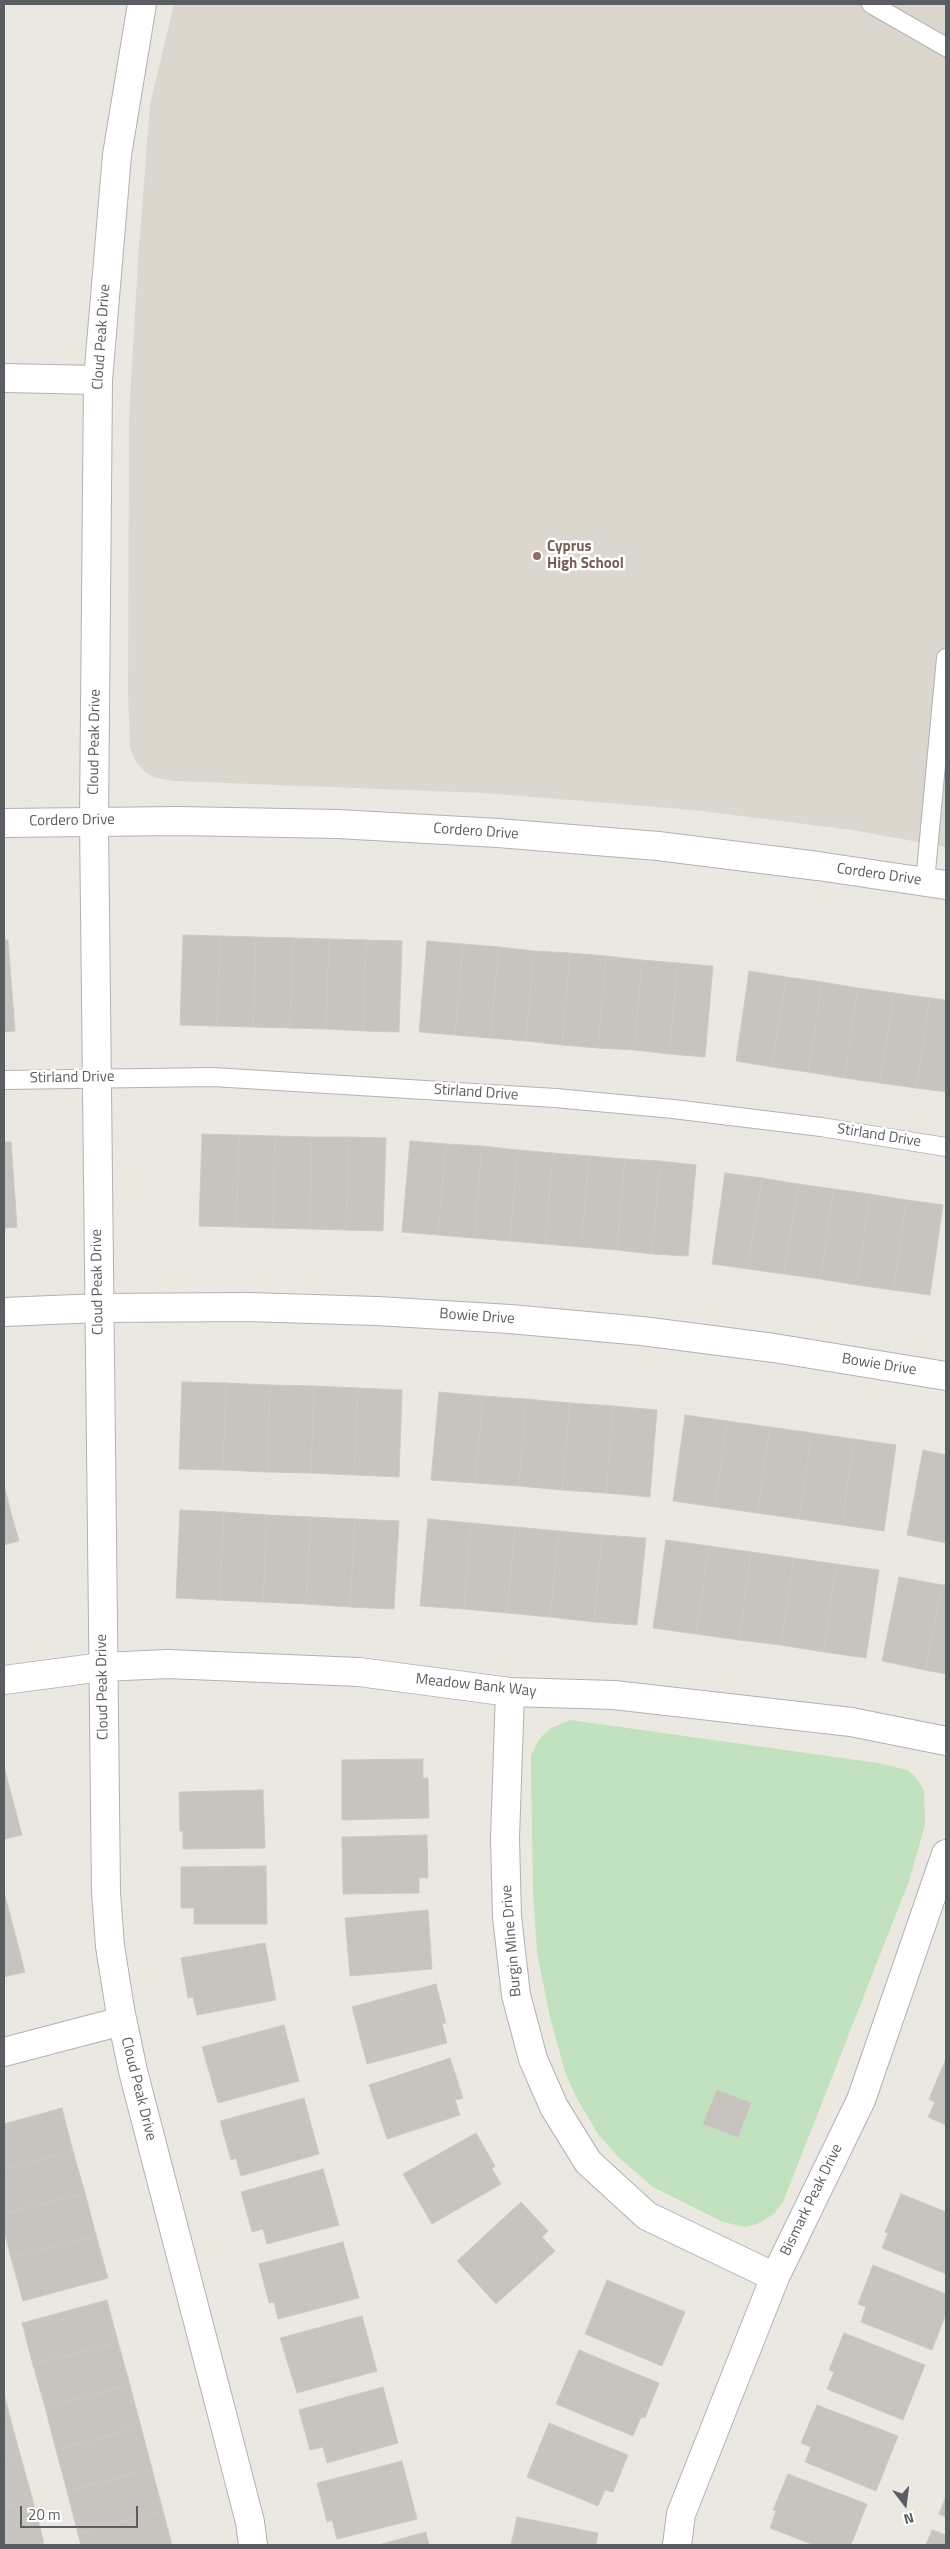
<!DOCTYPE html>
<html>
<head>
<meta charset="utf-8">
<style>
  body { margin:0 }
  #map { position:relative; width:950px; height:2549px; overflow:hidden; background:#ebe8e1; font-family:"Titillium Web",sans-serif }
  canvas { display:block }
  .frame { position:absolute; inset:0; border:5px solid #5a5d61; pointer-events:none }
  .north { position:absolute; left:880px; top:2479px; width:50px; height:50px; -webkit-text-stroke:4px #fff; paint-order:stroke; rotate:165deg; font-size:14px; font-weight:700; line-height:20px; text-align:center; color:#5a5d61 }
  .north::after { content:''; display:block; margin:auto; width:18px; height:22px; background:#5a5d61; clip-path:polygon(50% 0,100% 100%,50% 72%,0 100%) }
  .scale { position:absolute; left:20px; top:2506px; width:118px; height:22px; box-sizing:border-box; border:2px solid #5a5d61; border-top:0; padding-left:6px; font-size:15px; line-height:18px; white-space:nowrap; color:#5a5d61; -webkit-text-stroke:4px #fff; paint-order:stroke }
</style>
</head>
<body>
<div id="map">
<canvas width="950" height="2549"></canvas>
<div class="frame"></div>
<div class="north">N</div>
<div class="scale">20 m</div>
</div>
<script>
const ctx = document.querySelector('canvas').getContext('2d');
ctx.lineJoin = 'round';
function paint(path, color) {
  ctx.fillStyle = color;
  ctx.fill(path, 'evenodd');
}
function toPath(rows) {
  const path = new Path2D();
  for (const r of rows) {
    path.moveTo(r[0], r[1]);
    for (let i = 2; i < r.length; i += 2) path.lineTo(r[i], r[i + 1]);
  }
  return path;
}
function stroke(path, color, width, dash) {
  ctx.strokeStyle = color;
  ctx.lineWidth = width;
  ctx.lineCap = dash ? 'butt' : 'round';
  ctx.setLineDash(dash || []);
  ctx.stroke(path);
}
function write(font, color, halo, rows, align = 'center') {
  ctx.font = font + ' "Titillium Web",sans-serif';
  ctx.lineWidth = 5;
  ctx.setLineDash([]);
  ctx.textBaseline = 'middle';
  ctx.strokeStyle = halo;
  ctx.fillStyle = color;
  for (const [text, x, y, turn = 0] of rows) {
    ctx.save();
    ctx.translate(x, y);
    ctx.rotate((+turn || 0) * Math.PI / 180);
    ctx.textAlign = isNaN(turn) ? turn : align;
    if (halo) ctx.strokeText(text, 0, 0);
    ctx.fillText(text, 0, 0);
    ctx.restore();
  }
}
const education = toPath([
  [174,4,946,4,946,847,852,830,693,810,484,793,175,781,156,778,146,773,136,762,130,748,128,693,129,418,138,260,150,105]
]);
const green = toPath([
  [570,1720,878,1763,907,1770,914,1775,924,1790,925,1825,909,1881,783,2202,774,2214,755,2225,745,2227,723,2222,653,2187,617,2156,598,2134,576,2097,565,2072,550,2017,537,1953,533,1891,531,1767,531,1755,540,1738,551,1728]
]);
const building = toPath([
  [183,935,220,936,217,1026,180,1025,183,935],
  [220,936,256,937,253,1027,217,1026,220,936],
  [256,937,293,938,290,1028,253,1027,256,937],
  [293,938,329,939,326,1029,290,1028,293,938],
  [329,939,366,940,363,1031,326,1029,329,939],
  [4,940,8,940,15,1031,4,1032,4,940],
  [366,940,402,941,399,1032,363,1031,366,940],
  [427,941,463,944,455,1035,419,1032,427,941],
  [463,944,499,947,490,1038,455,1035,463,944],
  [499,947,534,951,526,1041,490,1038,499,947],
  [534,951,570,953,562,1045,526,1041,534,951],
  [570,953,606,956,598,1048,562,1045,570,953],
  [606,956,642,960,634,1050,598,1048,606,956],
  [642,960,678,963,669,1054,634,1050,642,960],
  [678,963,713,966,705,1057,669,1054,678,963],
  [749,971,786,977,772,1067,736,1061,749,971],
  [786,977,822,982,808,1072,772,1067,786,977],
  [822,982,858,988,844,1078,808,1072,822,982],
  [858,988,894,993,880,1083,844,1078,858,988],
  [894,993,930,998,916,1088,880,1083,894,993],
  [930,998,946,1000,946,1092,916,1088,930,998],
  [202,1134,239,1135,236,1227,199,1226,202,1134],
  [239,1135,275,1136,273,1228,236,1227,239,1135],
  [275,1136,312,1137,310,1229,273,1228,275,1136],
  [312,1137,349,1137,346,1230,310,1229,312,1137],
  [349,1137,386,1138,383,1231,346,1230,349,1137],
  [410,1141,446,1144,438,1235,402,1232,410,1141],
  [4,1142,11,1142,17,1227,4,1228,4,1142],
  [446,1144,482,1146,474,1238,438,1235,446,1144],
  [482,1146,518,1150,510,1241,474,1238,482,1146],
  [518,1150,553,1153,545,1244,510,1241,518,1150],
  [553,1153,589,1156,581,1247,545,1244,553,1153],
  [589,1156,625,1159,617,1250,581,1247,589,1156],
  [625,1159,660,1161,652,1254,617,1250,625,1159],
  [660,1161,696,1165,688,1256,652,1254,660,1161],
  [725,1173,762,1178,748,1269,712,1264,725,1173],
  [762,1178,798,1184,784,1274,748,1269,762,1178],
  [798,1184,834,1189,820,1279,784,1274,798,1184],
  [834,1189,870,1194,857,1285,820,1279,834,1189],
  [870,1194,907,1200,893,1290,857,1285,870,1194],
  [907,1200,943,1205,930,1295,893,1290,907,1200],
  [182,1382,226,1383,223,1470,179,1469,182,1382],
  [226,1383,270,1385,267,1472,223,1470,226,1383],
  [270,1385,314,1386,311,1473,267,1472,270,1385],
  [314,1386,358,1388,354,1475,311,1473,314,1386],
  [358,1388,402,1390,399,1477,354,1475,358,1388],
  [439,1392,483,1396,475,1483,431,1480,439,1392],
  [483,1396,526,1399,519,1486,475,1483,483,1396],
  [526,1399,570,1403,562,1490,519,1486,526,1399],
  [570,1403,613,1406,606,1493,562,1490,570,1403],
  [613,1406,657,1410,650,1497,606,1493,613,1406],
  [685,1415,727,1421,715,1507,673,1501,685,1415],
  [727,1421,770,1427,757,1513,715,1507,727,1421],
  [770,1427,812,1433,799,1519,757,1513,770,1427],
  [812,1433,854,1439,842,1525,799,1519,812,1433],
  [854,1439,896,1445,884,1531,842,1525,854,1439],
  [923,1450,946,1455,946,1543,907,1535,923,1450],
  [4,1485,10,1509,4,1510,4,1485],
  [10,1509,19,1541,4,1545,4,1510,10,1509],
  [180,1510,224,1512,219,1600,176,1598,180,1510],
  [224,1512,267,1515,263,1602,219,1600,224,1512],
  [267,1515,311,1517,306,1604,263,1602,267,1515],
  [311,1517,355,1519,350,1607,306,1604,311,1517],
  [355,1519,399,1521,394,1609,350,1607,355,1519],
  [428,1519,471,1523,464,1609,420,1606,428,1519],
  [471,1523,515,1527,507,1613,464,1609,471,1523],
  [515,1527,559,1531,550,1617,507,1613,515,1527],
  [559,1531,602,1535,594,1622,550,1617,559,1531],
  [602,1535,646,1538,637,1625,594,1622,602,1535],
  [666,1540,709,1546,696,1634,653,1628,666,1540],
  [709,1546,751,1552,739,1640,696,1634,709,1546],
  [751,1552,794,1558,781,1645,739,1640,751,1552],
  [794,1558,836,1564,824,1652,781,1645,794,1558],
  [836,1564,879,1570,866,1658,824,1652,836,1564],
  [899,1577,942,1585,925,1670,882,1661,899,1577],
  [942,1585,946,1585,946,1674,925,1670,942,1585],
  [423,1759,423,1778,428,1778,429,1818,342,1820,342,1760,423,1759],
  [4,1767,22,1835,4,1839,4,1767],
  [263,1790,265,1848,183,1849,183,1831,180,1831,179,1792,263,1790],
  [427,1835,428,1878,419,1878,419,1893,343,1894,342,1837,427,1835],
  [266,1866,267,1924,194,1924,194,1908,181,1908,181,1867,266,1866],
  [4,1892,25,1972,4,1977,4,1892],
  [428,1910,432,1969,350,1976,345,1918,428,1910],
  [265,1943,276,2000,197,2015,193,1997,188,1998,181,1958,265,1943],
  [436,1984,446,2023,442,2024,447,2043,367,2064,352,2007,436,1984],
  [284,2025,299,2081,218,2103,202,2047,284,2025],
  [450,2058,463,2098,455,2100,460,2115,387,2139,369,2085,450,2058],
  [945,2061,946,2062,946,2125,928,2117,935,2102,929,2099,945,2061],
  [717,2090,751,2103,738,2137,703,2124,717,2090],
  [304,2098,319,2154,241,2176,236,2158,231,2160,220,2121,304,2098],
  [62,2108,73,2151,4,2169,4,2124,62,2108],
  [476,2133,495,2166,492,2169,501,2184,432,2224,403,2174,476,2133],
  [73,2151,85,2193,4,2214,4,2169,73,2151],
  [323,2169,339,2225,267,2244,263,2229,252,2232,241,2192,323,2169],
  [85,2193,96,2235,11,2258,4,2230,4,2214,85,2193],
  [901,2194,946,2212,946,2274,882,2248,888,2233,885,2232,901,2194],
  [521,2202,548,2231,542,2237,555,2251,496,2304,457,2261,521,2202],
  [96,2235,108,2278,23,2301,11,2258,96,2235],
  [343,2242,359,2298,278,2319,274,2302,269,2303,259,2264,343,2242],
  [873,2265,946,2294,946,2314,932,2350,861,2322,866,2307,858,2304,873,2265],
  [607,2280,685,2312,662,2366,585,2334,607,2280],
  [107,2300,118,2342,33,2365,22,2323,107,2300],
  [362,2316,377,2371,297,2393,280,2338,362,2316],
  [844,2333,925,2365,903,2420,827,2389,834,2372,829,2370,844,2333],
  [118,2342,130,2385,45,2407,33,2365,118,2342],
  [579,2350,659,2383,645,2418,641,2417,633,2436,556,2404,579,2350],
  [130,2385,141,2427,56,2450,45,2407,130,2385],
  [383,2387,398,2443,327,2463,323,2447,310,2450,299,2410,383,2387],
  [4,2394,10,2417,4,2418,4,2394],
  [817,2405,898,2436,876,2491,805,2462,811,2447,801,2443,817,2405],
  [10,2417,21,2458,4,2463,4,2418,10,2417],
  [549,2423,628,2455,613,2492,605,2490,598,2506,527,2477,549,2423],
  [141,2427,152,2469,67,2491,56,2450,141,2427],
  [21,2458,33,2501,4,2508,4,2463,21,2458],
  [402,2461,417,2519,337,2539,332,2520,327,2522,317,2483,402,2461],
  [152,2469,163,2511,78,2534,67,2491,152,2469],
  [788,2474,867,2504,851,2545,814,2545,770,2528,776,2511,773,2510,788,2474],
  [946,2496,946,2517,939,2514,946,2496],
  [33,2501,44,2543,35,2545,4,2545,4,2508,33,2501],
  [163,2511,172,2545,81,2545,78,2534,163,2511],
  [517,2517,598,2533,596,2545,511,2545,517,2517],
  [932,2530,946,2535,946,2545,926,2545,932,2530],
  [426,2532,429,2545,378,2545,426,2532]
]);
const service = toPath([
  [871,4,946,47],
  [925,882,946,658],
  [4,1080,213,1077,555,1098,673,1109,821,1127,946,1147]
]);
const minor = toPath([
  [142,4,117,155,98,380,94,821,106,1892,110,1946,120,2009,133,2071,250,2522,253,2545],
  [4,378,98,380],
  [4,1312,99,1308,248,1307,377,1311,510,1319,642,1331,774,1348,946,1376],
  [4,1680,102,1667,168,1664,359,1672,510,1692,614,1695,851,1722,946,1741],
  [510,1692,505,1838,507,1917,516,1995,533,2059,554,2107,588,2162,647,2216,775,2277],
  [4,2052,122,2021],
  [677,2545,681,2514,775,2277,861,2100,946,1854]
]);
const tertiary = toPath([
  [4,823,178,821,338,824,498,833,658,846,818,866,946,885]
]);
const markers = [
  [537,556,5,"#8d6e63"]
];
const streetNames = [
  ["Cloud Peak Drive",102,337,-86],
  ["Cloud Peak Drive",95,742,-89],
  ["Cordero Drive",72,821,-1],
  ["Cordero Drive",476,832,4],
  ["Cordero Drive",879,875,8],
  ["Stirland Drive",72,1078,-1],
  ["Stirland Drive",476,1093,4],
  ["Stirland Drive",879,1136,9],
  ["Cloud Peak Drive",98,1282,-91],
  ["Bowie Drive",477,1317,4],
  ["Bowie Drive",879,1365,9],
  ["Meadow Bank Way",476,1686,6],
  ["Cloud Peak Drive",103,1687,-91],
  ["Burgin Mine Drive",512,1941,-95],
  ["Cloud Peak Drive",138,2089,76],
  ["Bismark Peak Drive",812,2200,-64]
];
const educationNames = [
  ["Cyprus",547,547],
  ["High School",547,564]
];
paint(education, '#dbd7cf');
paint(green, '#c2e1bf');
paint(building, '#c7c3be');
stroke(building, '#cfc9c0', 1);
stroke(service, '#afb2b6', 20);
stroke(minor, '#afb2b6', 30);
stroke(tertiary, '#afb2b6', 30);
stroke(service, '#fff', 18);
stroke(minor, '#fff', 28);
stroke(tertiary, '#fff', 28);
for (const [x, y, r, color] of markers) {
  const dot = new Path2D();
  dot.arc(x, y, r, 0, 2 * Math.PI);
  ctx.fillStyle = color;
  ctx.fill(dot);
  stroke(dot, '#fff', 2);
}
write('15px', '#5a5d61', '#fff', streetNames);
write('bold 15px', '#785e54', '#fff', educationNames, 'left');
</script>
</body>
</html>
